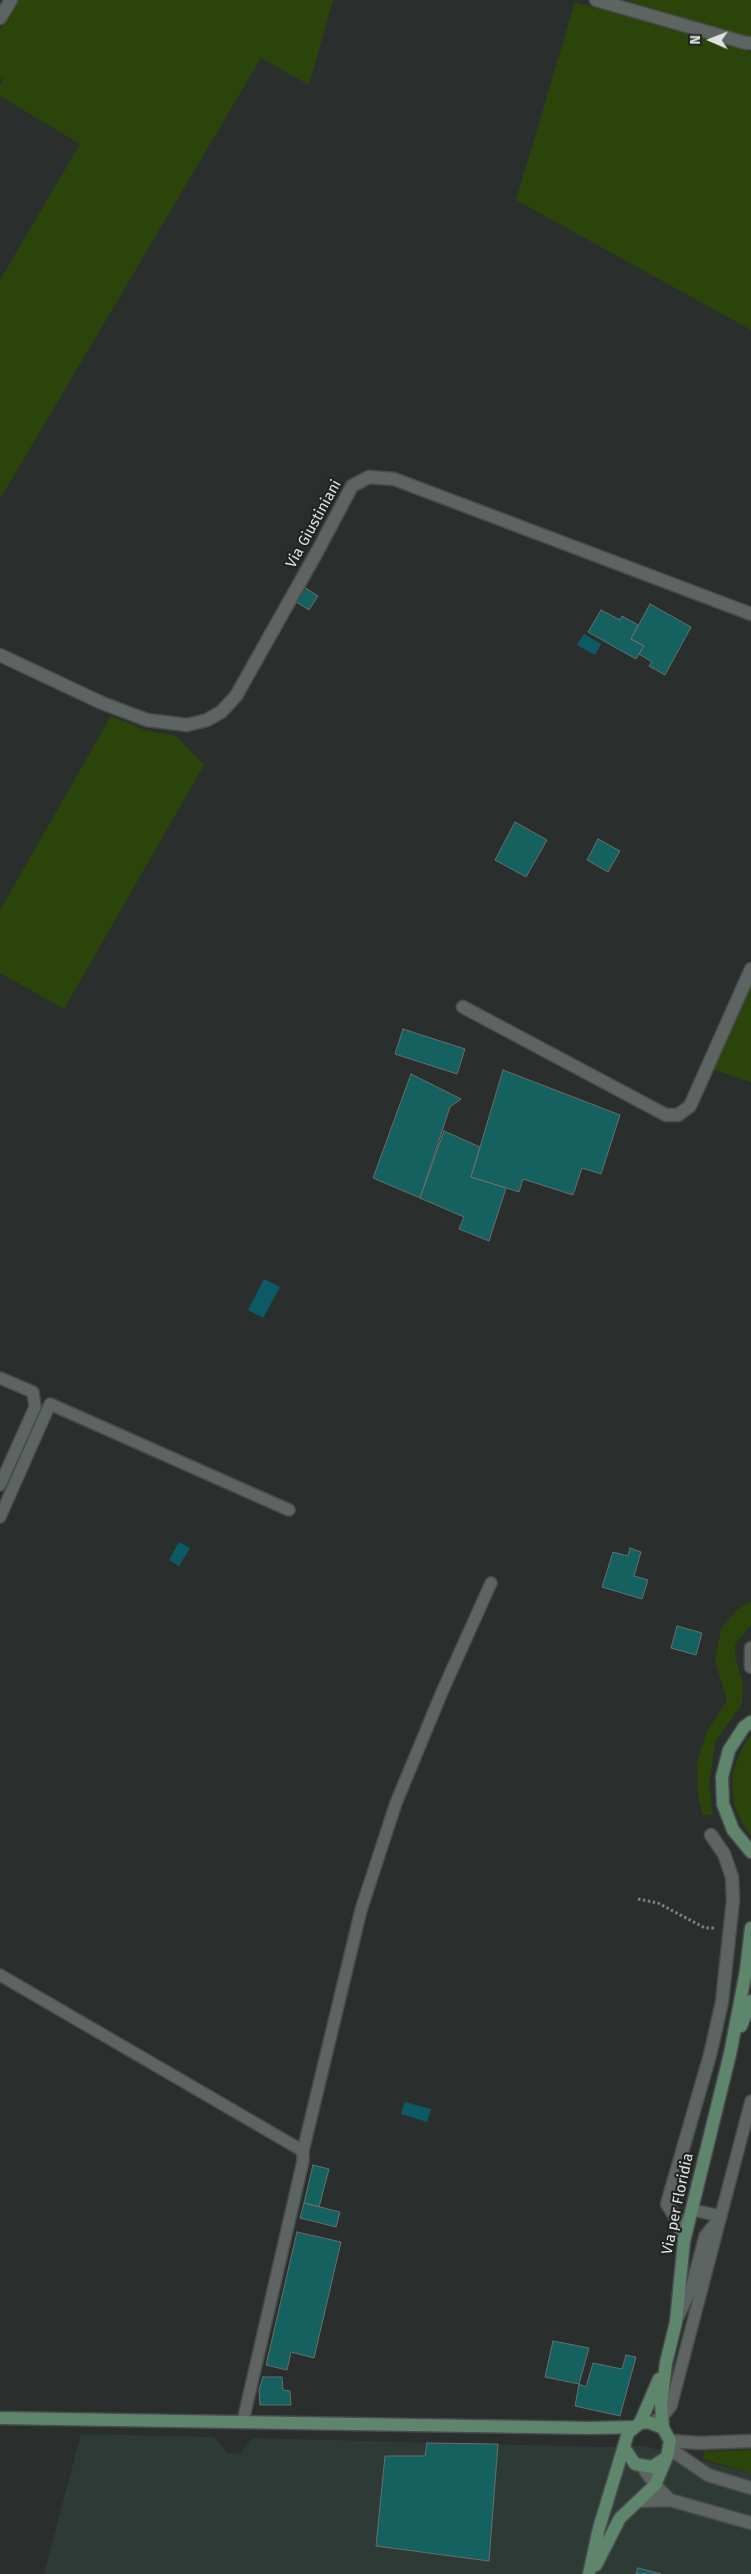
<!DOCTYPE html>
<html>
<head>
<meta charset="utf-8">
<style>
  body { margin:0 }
  #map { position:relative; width:751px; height:2574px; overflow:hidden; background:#2a2f2d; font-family:"Fira Sans",sans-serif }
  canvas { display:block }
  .north { position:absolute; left:686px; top:15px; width:50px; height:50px; -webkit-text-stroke:4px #202524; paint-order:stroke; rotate:271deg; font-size:14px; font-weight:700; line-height:20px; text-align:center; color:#dfe2e1 }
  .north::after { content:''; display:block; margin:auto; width:18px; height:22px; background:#dfe2e1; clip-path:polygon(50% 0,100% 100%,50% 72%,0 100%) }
</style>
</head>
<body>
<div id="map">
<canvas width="751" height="2574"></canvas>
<div class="north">N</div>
</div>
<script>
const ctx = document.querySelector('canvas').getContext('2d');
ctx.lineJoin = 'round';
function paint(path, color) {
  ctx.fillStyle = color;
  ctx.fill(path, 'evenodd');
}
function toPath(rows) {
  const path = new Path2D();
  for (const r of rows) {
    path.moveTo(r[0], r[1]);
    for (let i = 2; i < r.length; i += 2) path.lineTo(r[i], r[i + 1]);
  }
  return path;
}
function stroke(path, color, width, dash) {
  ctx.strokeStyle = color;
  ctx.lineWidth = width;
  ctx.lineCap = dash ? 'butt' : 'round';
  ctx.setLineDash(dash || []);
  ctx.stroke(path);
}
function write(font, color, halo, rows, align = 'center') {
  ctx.font = font + ' "Fira Sans",sans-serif';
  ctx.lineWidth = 4.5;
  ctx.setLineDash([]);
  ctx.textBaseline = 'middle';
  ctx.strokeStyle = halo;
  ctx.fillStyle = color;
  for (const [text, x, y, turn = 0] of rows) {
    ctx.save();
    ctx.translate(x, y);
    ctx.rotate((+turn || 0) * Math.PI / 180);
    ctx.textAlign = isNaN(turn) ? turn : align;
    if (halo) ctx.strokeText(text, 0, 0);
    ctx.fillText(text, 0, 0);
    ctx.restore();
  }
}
const built = toPath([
  [81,2434,214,2437,227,2453,240,2454,252,2438,601,2447,644,2446,751,2473,751,2574,44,2574]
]);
const green = toPath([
  [18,0,333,0,309,85,261,58,0,499,0,280,80,144,0,96,0,85,3,80,0,78,0,30],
  [626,0,751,0,751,37,742,36],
  [575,2,751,52,751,330,516,200],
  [111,716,145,730,176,736,204,765,64,1009,0,973,0,910],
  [751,981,751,1082,712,1069],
  [751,1601,751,1625,735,1644,735,1656,743,1684,742,1704,715,1742,709,1786,713,1815,703,1816,698,1798,697,1762,707,1731,727,1701,715,1660,721,1629,737,1610],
  [751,1735,751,1836,742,1823,734,1805,732,1786,734,1768,741,1750],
  [751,2450,751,2473,703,2459,704,2451]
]);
const water = toPath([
  [584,634,601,644,595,655,577,645],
  [264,1279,280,1287,263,1318,248,1310],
  [179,1542,190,1548,179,1566,169,1560],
  [405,2102,431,2109,427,2122,401,2114]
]);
const building = toPath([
  [304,587,318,596,309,610,296,602,304,587],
  [650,604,691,627,665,675,649,666,652,662,639,654,644,646,631,639,650,604],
  [601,610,620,620,622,616,638,625,631,639,644,646,636,659,588,632,601,610],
  [515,822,547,840,526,877,495,860,515,822],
  [598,839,620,851,608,872,587,860,598,839],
  [403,1029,465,1049,457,1074,395,1054,403,1029],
  [503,1070,620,1115,601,1174,582,1168,573,1195,523,1179,519,1192,471,1177,503,1070],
  [411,1074,461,1099,450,1107,420,1198,373,1178,411,1074],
  [444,1131,480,1147,471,1177,506,1188,489,1241,459,1229,464,1217,420,1198,444,1131],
  [630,1548,641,1552,634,1576,648,1580,642,1599,602,1587,613,1552,628,1556,630,1548],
  [677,1626,702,1633,696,1655,671,1648,677,1626],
  [313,2165,329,2169,319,2207,304,2203,313,2165],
  [304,2203,340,2212,336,2227,300,2218,304,2203],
  [297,2232,341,2242,314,2358,291,2352,287,2370,266,2365,297,2232],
  [553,2341,589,2348,579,2384,545,2377,553,2341],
  [626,2355,636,2357,620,2416,575,2406,579,2384,586,2387,593,2363,622,2369,626,2355],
  [263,2377,282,2377,283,2390,290,2391,291,2405,260,2405,259,2390,263,2377],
  [427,2443,498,2444,489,2561,376,2546,385,2456,425,2456,427,2443],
  [638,2568,661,2574,636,2574,638,2568]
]);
const path = toPath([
  [638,1899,658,1903,705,1928,715,1928]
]);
const service = toPath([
  [0,1378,33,1392,35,1407,0,1485],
  [0,1517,50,1404,289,1510],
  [0,1975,303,2151,303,2161,243,2421],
  [303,2151,361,1910,396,1803,442,1692,491,1583],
  [692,2210,721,2216],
  [678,2317,691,2289,705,2236,718,2220],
  [657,2419,662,2417,671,2406,751,2101]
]);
const minor = toPath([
  [596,0,746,43,751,43],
  [0,18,11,0],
  [0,655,102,703,147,720,187,725,207,720,221,712,236,696,317,552,352,486,369,477,394,479,751,614],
  [463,1007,666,1115,678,1115,690,1106,751,969],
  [751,1648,751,1667],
  [684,2241,678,2221,667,2204,710,2055,722,2002,733,1900,732,1877,724,1854,711,1835],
  [670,2441,700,2443,751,2441],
  [670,2449,708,2475,751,2488],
  [643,2467,655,2485,670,2500],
  [638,2501,670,2500,751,2523]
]);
const secondary = toPath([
  [751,1722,744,1727,729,1750,722,1777,723,1804,733,1830,751,1852],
  [741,2026,751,2001],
  [0,2418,590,2428,633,2427],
  [640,2423,659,2379],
  [663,2428,661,2404,666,2363,676,2322,684,2241,730,2054,746,1971,751,1928],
  [596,2565,620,2518,655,2485,666,2459],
  [589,2574,599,2528,628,2433,640,2423,648,2422,663,2428,670,2441,667,2457,652,2467,635,2464,625,2449]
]);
const streetNames = [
  ["Via Giustiniani",314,524,-61],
  ["Via per Floridia",678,2204,-78]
];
paint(built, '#2d3a35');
paint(green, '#2b440a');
paint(water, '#0c5a66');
paint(building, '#14615f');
stroke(building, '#676e6e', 1);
stroke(service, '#484c4b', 14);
stroke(minor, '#484c4b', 15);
stroke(secondary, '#484c4b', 15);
stroke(path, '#7b7f7e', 3, [2.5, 2.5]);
stroke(service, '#5e6462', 11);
stroke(minor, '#5e6462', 12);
stroke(secondary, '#5e866c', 12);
write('15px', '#dfe2e1', '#202524', streetNames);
</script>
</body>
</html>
